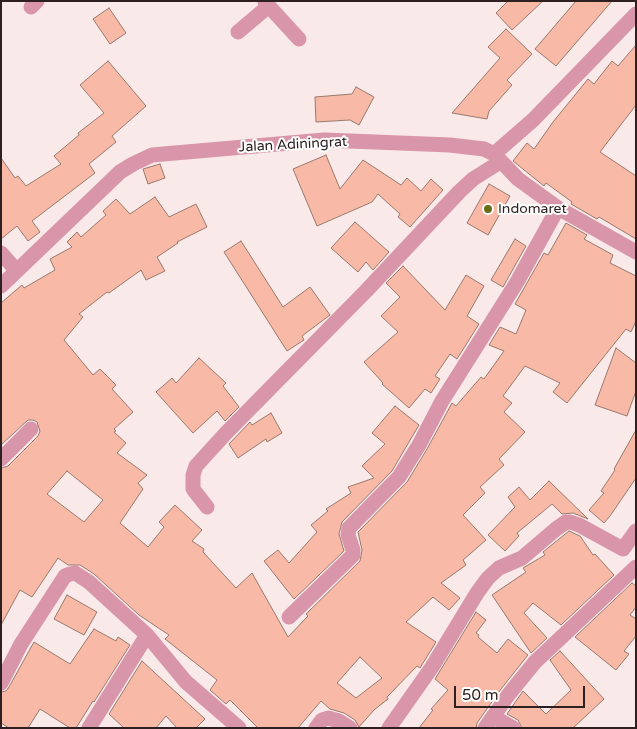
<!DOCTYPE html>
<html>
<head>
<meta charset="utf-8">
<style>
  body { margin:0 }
  #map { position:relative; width:637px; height:729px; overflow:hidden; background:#f9e9e9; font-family:"Varela Round",sans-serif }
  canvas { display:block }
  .frame { position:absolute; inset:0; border:2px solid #2e2020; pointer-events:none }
  .scale { position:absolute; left:454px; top:686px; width:131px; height:22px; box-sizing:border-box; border:2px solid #2e2020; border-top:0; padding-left:6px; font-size:15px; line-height:18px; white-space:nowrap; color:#2e2020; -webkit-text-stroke:4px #fff; paint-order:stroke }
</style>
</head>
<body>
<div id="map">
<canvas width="637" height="729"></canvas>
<div class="frame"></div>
<div class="scale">50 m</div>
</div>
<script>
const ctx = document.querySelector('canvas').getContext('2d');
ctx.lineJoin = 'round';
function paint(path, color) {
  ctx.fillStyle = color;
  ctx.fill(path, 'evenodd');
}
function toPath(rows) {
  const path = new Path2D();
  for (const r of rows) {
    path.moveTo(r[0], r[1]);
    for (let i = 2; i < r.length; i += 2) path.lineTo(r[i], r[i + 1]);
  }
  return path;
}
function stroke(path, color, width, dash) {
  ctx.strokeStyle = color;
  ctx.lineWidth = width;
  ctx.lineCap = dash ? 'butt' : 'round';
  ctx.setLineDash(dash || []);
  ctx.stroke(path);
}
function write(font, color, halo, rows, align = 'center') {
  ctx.font = font + ' "Varela Round",sans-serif';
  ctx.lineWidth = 4;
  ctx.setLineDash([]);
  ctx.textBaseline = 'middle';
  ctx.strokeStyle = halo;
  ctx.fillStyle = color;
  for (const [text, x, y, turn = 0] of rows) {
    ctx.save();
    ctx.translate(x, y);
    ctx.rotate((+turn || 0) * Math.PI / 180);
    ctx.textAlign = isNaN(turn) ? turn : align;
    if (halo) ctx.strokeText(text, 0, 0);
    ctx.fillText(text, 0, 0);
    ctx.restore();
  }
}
const building = toPath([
  [508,1,543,1,512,30,496,13,508,1],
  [576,1,612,1,556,66,535,49,576,1],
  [109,8,126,33,110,44,93,19,109,8],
  [506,29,532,54,507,80,512,85,489,111,487,119,452,113,500,58,488,47,506,29],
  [636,45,636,105,600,152,636,176,636,239,599,217,597,219,571,204,572,202,546,183,544,186,513,161,527,143,534,149,553,122,588,79,594,84,612,61,618,66,636,45],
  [108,61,146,106,112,136,116,142,89,164,95,173,32,221,40,232,28,241,17,226,1,239,1,158,15,178,18,176,26,186,61,164,54,156,79,135,78,133,104,113,80,85,108,61],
  [356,87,374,97,359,125,350,120,316,122,315,97,352,94,356,87],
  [326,155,340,189,363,160,401,185,407,178,421,191,431,179,443,190,410,227,398,217,400,214,378,194,372,202,317,226,293,169,326,155],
  [160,164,165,178,148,184,143,169,160,164],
  [489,184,510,196,488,235,467,223,489,184],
  [155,197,169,217,196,204,207,227,177,242,178,243,157,257,165,271,146,280,141,270,109,293,107,292,79,314,83,317,64,340,93,375,100,369,116,385,112,389,133,412,114,429,116,431,114,432,126,443,117,453,147,475,138,483,143,489,120,523,148,547,164,527,159,522,175,505,202,530,192,541,204,549,203,552,236,588,252,573,288,637,308,616,306,614,360,561,362,550,358,532,407,482,427,449,452,403,456,406,481,377,484,379,504,351,489,345,500,327,516,334,526,310,515,304,544,253,548,255,566,223,587,235,584,239,613,255,610,263,636,276,636,321,631,332,626,329,567,403,553,392,560,383,525,366,503,396,512,403,504,412,525,432,499,459,504,465,480,487,485,493,463,515,486,540,463,560,466,565,441,583,460,598,449,610,433,597,406,622,436,642,420,668,417,666,387,697,388,699,374,710,359,727,355,720,344,713,330,709,321,701,298,728,258,728,230,700,226,704,210,690,217,680,165,639,169,635,139,615,94,574,80,565,68,565,58,558,32,597,20,590,1,625,1,468,8,466,38,436,40,431,37,422,33,420,28,420,1,445,1,303,22,285,24,288,55,270,50,259,72,247,67,242,77,232,81,237,106,215,103,211,116,199,130,214,155,197],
  [67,471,103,500,84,522,47,494,67,471],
  [360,657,382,678,356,698,337,683,360,657],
  [355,222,389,252,373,270,366,262,358,272,331,248,355,222],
  [515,239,526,246,503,287,491,280,515,239],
  [241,241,283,307,310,287,330,315,302,336,304,340,287,351,224,252,241,241],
  [403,266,445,310,466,275,484,286,467,316,479,324,457,359,450,354,435,376,440,379,431,393,425,389,409,408,382,384,383,383,364,362,398,332,381,316,400,297,386,283,403,266],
  [616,348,636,363,636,391,627,416,595,405,616,348],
  [199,358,226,383,223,386,239,407,225,421,217,411,193,433,156,392,172,378,176,383,199,358],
  [395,406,419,425,392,471,342,522,339,534,344,551,294,599,264,561,278,550,289,563,317,532,311,525,328,511,326,509,351,493,348,487,374,478,362,466,385,444,372,433,395,406],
  [271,413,282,433,267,442,266,439,238,458,229,444,250,422,252,425,271,413],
  [636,430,636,478,610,516,604,523,589,510,604,493,601,491,615,470,614,469,636,430],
  [549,481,588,519,573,513,562,514,552,504,517,533,519,536,505,551,488,535,515,507,508,497,519,487,530,500,549,481],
  [569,531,580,536,593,555,595,554,614,575,561,625,533,603,524,613,547,638,531,653,492,595,526,572,523,568,545,555,543,552,569,531],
  [632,583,636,586,636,607,630,615,636,619,636,636,624,651,629,654,616,670,575,637,632,583],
  [67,595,97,612,84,635,54,619,67,595],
  [476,612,486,620,476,633,479,635,478,637,497,653,508,639,528,655,501,689,477,723,476,728,419,728,433,710,431,709,448,690,435,679,476,612],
  [94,629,116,641,118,637,130,645,94,702,93,701,76,728,70,728,40,709,28,728,9,728,1,723,1,692,6,691,9,687,34,642,70,664,94,629],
  [560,651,604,699,573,728,522,728,518,720,507,714,523,691,546,714,571,690,550,660,560,651],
  [142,661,205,719,196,728,177,728,166,716,156,728,124,728,109,714,142,661]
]);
const minor = toPath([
  [265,2,299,39],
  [31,7,37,1],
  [238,32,264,10,266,6,265,1],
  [494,154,533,120,636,14],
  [1,253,16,270],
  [1,286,120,172,133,164,152,155,324,140,450,145,484,149,494,154,518,179,558,208,636,252],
  [1,459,31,429],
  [207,507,193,489,193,475,196,466,226,433,366,291,459,192,473,179,500,162],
  [289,617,353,555,353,550,348,535,349,528,399,477,419,445,442,401,517,282,558,208],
  [1,683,21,644,65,576,70,574,75,573,89,582,147,635,186,682,239,728],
  [494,717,513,728],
  [89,728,147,635],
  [316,728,322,720,328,718,339,721,350,728],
  [389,728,432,667,477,593,488,578,499,568,522,558,556,529,566,522,570,522,579,525,623,549,636,531],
  [485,728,509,694,535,662,636,567]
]);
const markers = [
  [488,209,5,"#656e14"]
];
const streetNames = [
  ["Jalan Adiningrat",293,145,-3]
];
const poiNames = [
  ["Indomaret",498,209]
];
paint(building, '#f8baa7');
stroke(building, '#99786d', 1);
stroke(minor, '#d995a9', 15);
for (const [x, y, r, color] of markers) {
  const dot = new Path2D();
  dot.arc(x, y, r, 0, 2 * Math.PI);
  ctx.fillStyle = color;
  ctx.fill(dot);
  stroke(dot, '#fff', 2);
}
write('14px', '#2e2020', '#fff', streetNames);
write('14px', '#2e2020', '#fff', poiNames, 'left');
</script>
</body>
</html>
